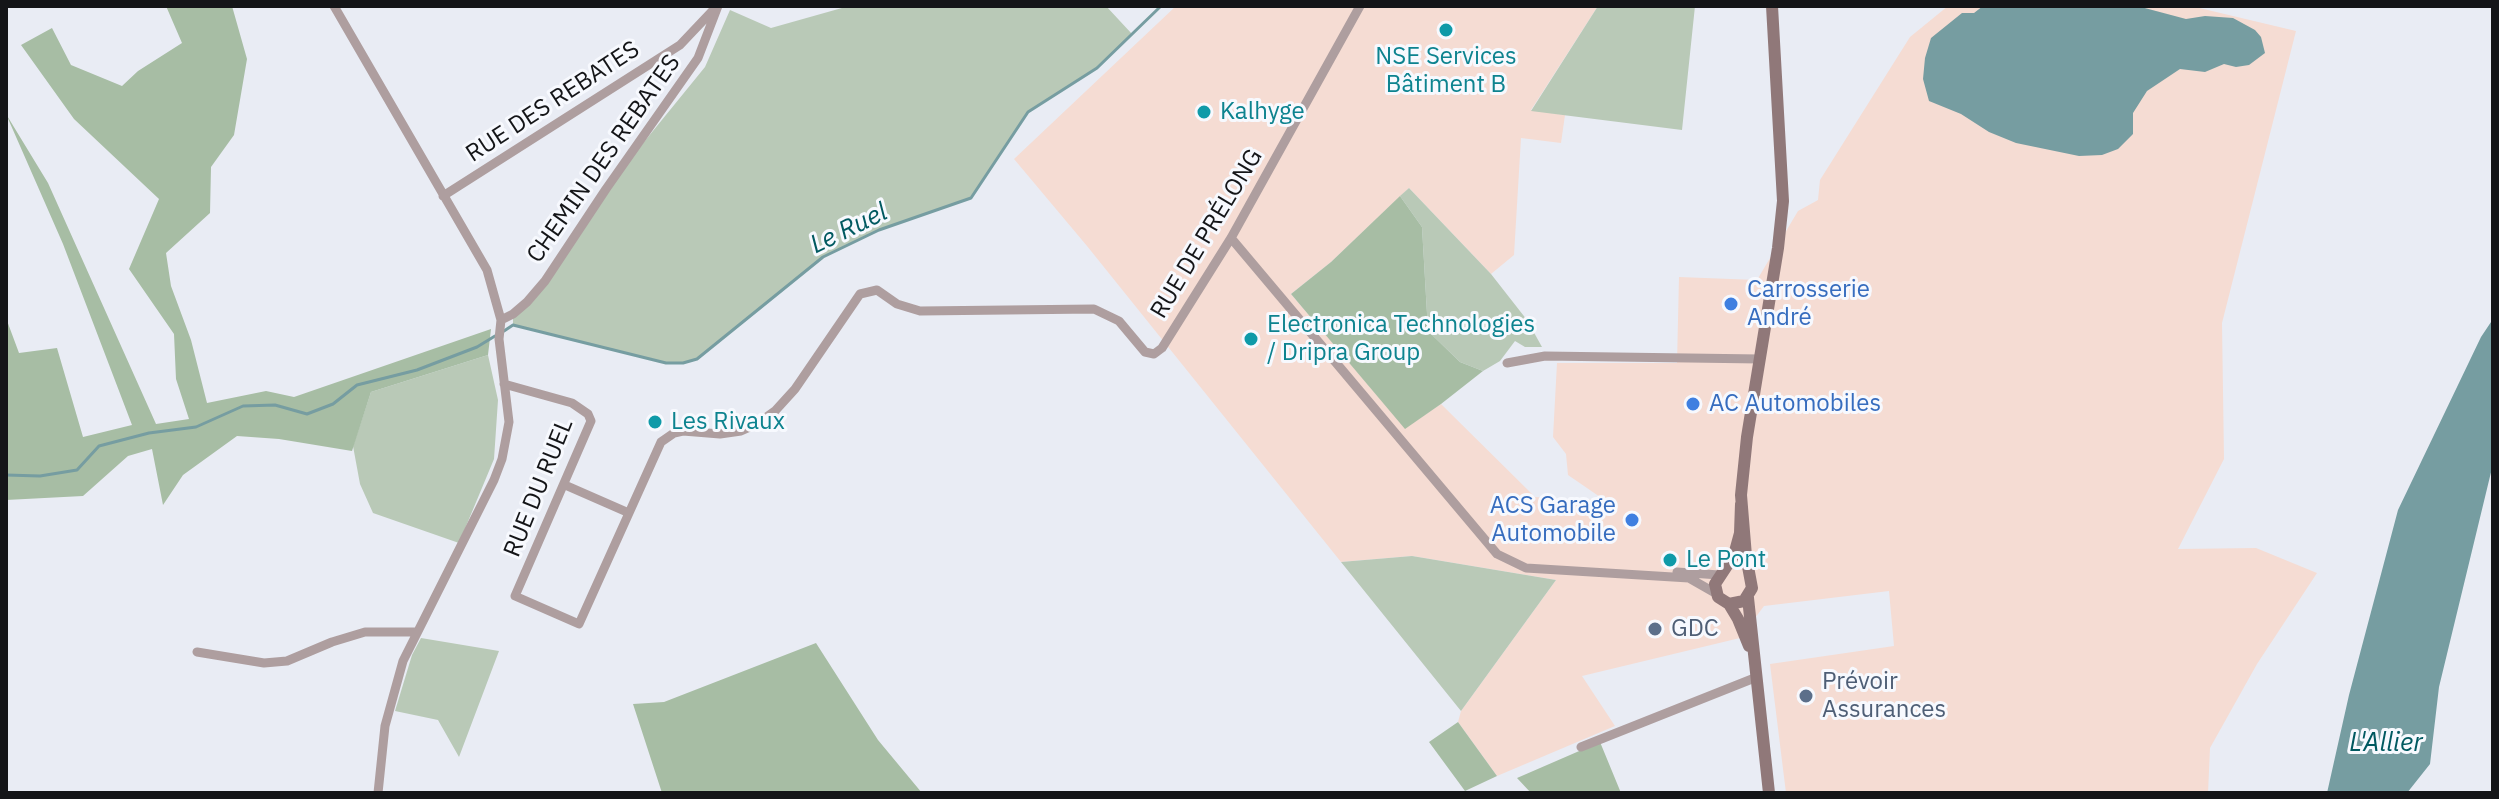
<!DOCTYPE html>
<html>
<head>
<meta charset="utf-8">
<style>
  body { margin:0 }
  #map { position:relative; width:2499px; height:799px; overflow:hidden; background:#e9ecf4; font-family:"IBM Plex Sans",sans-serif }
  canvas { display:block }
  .frame { position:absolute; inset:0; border:8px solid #141518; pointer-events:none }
</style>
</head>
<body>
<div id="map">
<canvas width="2499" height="799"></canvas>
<div class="frame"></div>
</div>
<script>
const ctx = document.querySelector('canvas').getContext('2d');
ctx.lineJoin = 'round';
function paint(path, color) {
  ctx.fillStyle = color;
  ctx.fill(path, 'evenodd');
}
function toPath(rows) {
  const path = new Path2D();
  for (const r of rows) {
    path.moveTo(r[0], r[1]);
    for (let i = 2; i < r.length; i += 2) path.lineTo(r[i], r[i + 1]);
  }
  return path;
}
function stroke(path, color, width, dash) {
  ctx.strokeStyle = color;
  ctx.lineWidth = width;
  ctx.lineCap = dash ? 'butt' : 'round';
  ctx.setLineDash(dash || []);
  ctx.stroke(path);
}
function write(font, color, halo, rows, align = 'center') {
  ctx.font = font + ' "IBM Plex Sans",sans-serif';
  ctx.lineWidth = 6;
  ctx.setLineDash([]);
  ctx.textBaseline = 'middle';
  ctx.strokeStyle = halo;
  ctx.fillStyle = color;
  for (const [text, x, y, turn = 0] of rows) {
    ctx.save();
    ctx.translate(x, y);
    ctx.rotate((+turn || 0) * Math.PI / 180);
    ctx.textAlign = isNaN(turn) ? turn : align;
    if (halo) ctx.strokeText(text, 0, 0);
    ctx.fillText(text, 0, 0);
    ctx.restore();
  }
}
const industrial = toPath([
  [1176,6,1598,6,1531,110,1565,115,1561,143,1521,138,1514,255,1491,274,1409,188,1331,262,1291,294,1405,428,1441,404,1535,497,1574,500,1603,499,1568,475,1566,454,1553,437,1557,363,1677,363,1679,277,1757,280,1798,211,1818,200,1820,180,1910,37,1948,6,2191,6,2296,31,2222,323,2224,459,2178,549,2256,548,2317,573,2257,664,2210,748,2208,793,1786,793,1770,664,1894,646,1889,591,1764,606,1740,638,1582,676,1615,726,1497,776,1458,722,1461,711,1556,580,1412,556,1341,562,1087,246,1014,159]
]);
const green = toPath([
  [849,6,1106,6,1132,34,1097,68,1028,112,971,198,879,230,823,257,697,359,683,363,666,363,513,325,513,314,527,302,635,153,705,67,730,10,771,28],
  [1598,6,1695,6,1682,130,1531,111],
  [1409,188,1491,274,1527,320,1542,347,1525,347,1515,341,1500,361,1483,371,1460,362,1428,331,1422,227,1400,196],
  [488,355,498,400,494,459,459,543,373,513,360,484,353,446,371,392],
  [1412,556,1556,580,1461,711,1341,562],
  [421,638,499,651,459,757,438,720,395,711,412,655]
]);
const forest = toPath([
  [166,6,232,6,247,59,234,135,211,167,210,213,166,253,171,286,191,340,207,403,266,391,294,397,491,329,488,355,371,392,352,451,279,439,237,436,183,475,163,505,152,449,128,456,83,496,6,500,6,318,19,353,57,348,83,437,132,425,63,244,6,114,48,183,156,424,189,419,176,379,174,334,129,269,159,199,74,119,21,45,52,28,71,65,122,86,138,71,182,43],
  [1400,196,1422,227,1428,331,1460,362,1483,371,1441,404,1405,429,1291,294,1331,262],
  [816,643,878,740,922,793,662,793,633,704,664,702],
  [1458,722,1497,776,1465,791,1429,742],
  [1600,742,1621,793,1531,793,1517,778]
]);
const water = toPath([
  [1983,6,2141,7,2186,19,2205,16,2233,18,2255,30,2261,37,2265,53,2249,65,2236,67,2224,64,2205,72,2180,69,2147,91,2133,113,2133,134,2118,149,2102,155,2079,156,2016,143,1989,132,1961,114,1929,101,1923,79,1925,58,1931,38,1962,13,1974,13],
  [2493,319,2493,464,2439,687,2430,764,2407,793,2327,793,2349,695,2398,510,2481,337]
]);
const stream = toPath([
  [504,331,513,325,666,363,683,363,697,359,823,257,879,230,971,198,1028,112,1097,68,1161,6],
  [6,475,40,476,77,470,99,446,149,433,196,427,243,406,275,405,307,414,333,404,357,385,417,370,477,347,495,336]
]);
const street = toPath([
  [334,6,487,270,501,320,499,339,509,422,502,459,494,480,403,661,385,726,378,793],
  [443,196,680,45,716,7],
  [1231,238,1497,554,1526,568,1689,578,1717,594],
  [501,320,513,314,527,302,545,281,606,189,698,58,718,6],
  [1507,363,1545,356,1760,359],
  [504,384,572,403,588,414,591,421,515,596,579,624,661,442,674,433,683,431,720,434,741,431,757,424,775,411,795,389,860,294,877,290,897,304,920,311,1094,309,1119,321,1145,352,1154,354,1162,348,1231,238,1360,6],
  [565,485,629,513],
  [1677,572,1719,575],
  [197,652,264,663,287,661,332,642,365,632,415,632],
  [1581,747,1757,677]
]);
const secondary = toPath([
  [1741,504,1740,533,1734,555,1715,584,1718,597,1729,604,1744,601,1752,588,1746,556,1741,495,1747,437,1778,248,1783,201,1772,6],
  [1748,598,1769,793],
  [1729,604,1738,619,1749,646]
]);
const markers = [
  [1446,30,8,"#0f9aa8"],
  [1204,112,8,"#0f9aa8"],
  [1731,304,8,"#3f7fe0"],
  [1251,339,8,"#0f9aa8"],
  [1693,404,8,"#3f7fe0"],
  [655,422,8,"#0f9aa8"],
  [1632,520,8,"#3f7fe0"],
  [1670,560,8,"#0f9aa8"],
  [1655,629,8,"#5c6f8a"],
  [1806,696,8,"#5c6f8a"]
];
const cultureNames = [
  ["NSE Services",1446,57,"center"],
  ["Bâtiment B",1446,85,"center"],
  ["Kalhyge",1220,112],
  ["Electronica Technologies",1267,325],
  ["/ Dripra Group",1267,353],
  ["Les Rivaux",671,422],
  ["Le Pont",1686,560]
];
const streetNames = [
  ["RUE DES REBATES",553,102,-33],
  ["CHEMIN DES REBATES",604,159,-55],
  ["RUE DE PRÉLONG",1207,234,-59],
  ["RUE DU RUEL",539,488,-68]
];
const shopNames = [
  ["Carrosserie",1747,290],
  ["André",1747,318],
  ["AC Automobiles",1709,404],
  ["ACS Garage",1616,506,"right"],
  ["Automobile",1616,534,"right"]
];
const serviceNames = [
  ["GDC",1671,629],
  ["Prévoir",1822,682],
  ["Assurances",1822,710]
];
const waterNames = [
  ["Le Ruel",849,229,-26],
  ["L'Allier",2386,743]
];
paint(industrial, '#f5dcd3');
paint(green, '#b9c9b7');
paint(forest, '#a7bda4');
paint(water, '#769da1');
stroke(stream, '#769da1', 3);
stroke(street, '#ae9e9f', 9);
stroke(secondary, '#907879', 12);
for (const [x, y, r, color] of markers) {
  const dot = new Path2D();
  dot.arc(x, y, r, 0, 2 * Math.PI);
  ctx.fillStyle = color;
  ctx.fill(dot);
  stroke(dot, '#f7f9fe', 3);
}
write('24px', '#0d838f', '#f7f9fe', cultureNames, 'left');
write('24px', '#141518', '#f7f9fe', streetNames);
write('24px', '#366cbe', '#f7f9fe', shopNames, 'left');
write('24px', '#4e5e75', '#f7f9fe', serviceNames, 'left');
write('italic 26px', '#005960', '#f7f9fe', waterNames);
</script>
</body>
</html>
